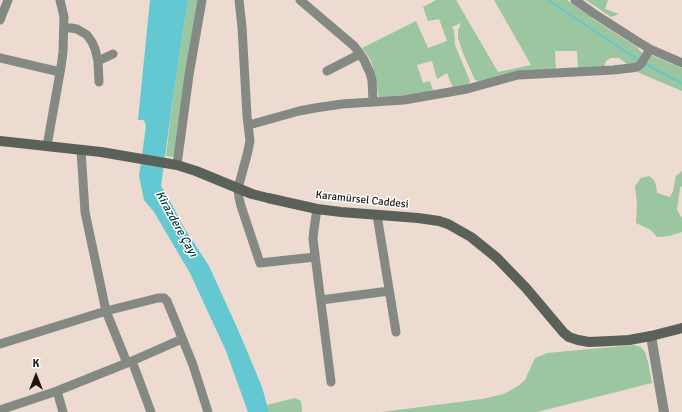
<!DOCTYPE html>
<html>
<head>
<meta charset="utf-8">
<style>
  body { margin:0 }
  #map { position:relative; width:682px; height:412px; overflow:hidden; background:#eddad0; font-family:Signika,sans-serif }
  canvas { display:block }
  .north { position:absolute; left:16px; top:356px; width:40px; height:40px; -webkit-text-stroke:3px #fff; paint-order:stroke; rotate:0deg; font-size:11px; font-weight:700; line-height:16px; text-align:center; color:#1d1613 }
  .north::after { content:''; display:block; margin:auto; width:14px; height:18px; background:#1d1613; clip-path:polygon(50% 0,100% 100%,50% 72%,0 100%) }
</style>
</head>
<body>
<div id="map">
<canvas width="682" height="412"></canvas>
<div class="north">K</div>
</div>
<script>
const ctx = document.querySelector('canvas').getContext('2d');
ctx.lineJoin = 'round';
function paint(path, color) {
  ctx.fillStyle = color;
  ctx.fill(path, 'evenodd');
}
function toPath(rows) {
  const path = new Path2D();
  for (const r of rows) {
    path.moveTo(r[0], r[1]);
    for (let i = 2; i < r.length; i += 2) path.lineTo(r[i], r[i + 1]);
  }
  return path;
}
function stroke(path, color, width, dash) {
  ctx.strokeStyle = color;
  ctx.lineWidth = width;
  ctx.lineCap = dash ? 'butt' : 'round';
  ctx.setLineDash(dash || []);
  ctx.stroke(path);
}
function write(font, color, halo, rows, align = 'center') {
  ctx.font = font + ' Signika,sans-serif';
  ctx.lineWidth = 3;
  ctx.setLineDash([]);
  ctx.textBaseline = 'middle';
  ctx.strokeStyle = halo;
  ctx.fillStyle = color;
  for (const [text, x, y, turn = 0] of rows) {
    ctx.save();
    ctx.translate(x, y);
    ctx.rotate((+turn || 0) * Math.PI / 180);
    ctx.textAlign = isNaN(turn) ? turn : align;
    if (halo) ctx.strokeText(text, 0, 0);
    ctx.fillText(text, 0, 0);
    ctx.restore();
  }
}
const green = toPath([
  [188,0,198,0,175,157,166,156,174,90],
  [436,0,456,0,498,72,531,65,494,0,567,0,593,19,637,47,643,54,640,60,635,64,628,65,619,58,611,58,606,61,604,67,578,68,577,51,555,51,556,70,483,82,475,80,463,53,458,38,458,31,461,23,452,27,454,31,455,45,470,81,468,85,453,88,447,73,437,79,432,61,417,65,423,83,430,81,433,90,417,94,379,99,373,67,370,59,362,48,416,21,428,48,447,41,439,19,428,21,423,7],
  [586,0,608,0,605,9,619,14,611,17],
  [651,55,682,68,682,91,637,72,644,67],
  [682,171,682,186,680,188,677,210,682,218,682,232,669,236,657,237,651,230,636,223,637,204,635,186,641,178,649,176,654,180,656,186,657,193,670,197,673,191,676,176],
  [634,345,641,347,645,352,648,362,652,383,537,412,382,412,482,399,504,394,518,386,525,380,535,358,547,353],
  [295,398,301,401,302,412,269,412,267,405]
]);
const water = toPath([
  [150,0,188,0,174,90,161,186,170,201,183,226,209,266,239,332,262,387,269,412,248,412,226,351,190,273,154,212,144,200,139,176,146,126,145,122,143,120,138,120]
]);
const stream = toPath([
  [548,0,640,61],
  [644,63,668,76,682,83]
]);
const minor = toPath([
  [239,0,242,27,247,116,250,141,247,155,238,188,239,198,241,206,260,263,315,257],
  [300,0,354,46,360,54,364,60,370,73,372,80,373,102],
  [575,0,593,13,640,43,650,49,682,63],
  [0,20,8,0],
  [64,28,71,28,77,29,87,35,92,42,95,49,98,61,113,54],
  [0,58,60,72],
  [98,61,99,82],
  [327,71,360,54],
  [249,125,299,111,315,108,342,104,404,100,467,89,518,75,613,70,631,68,637,67,641,64,650,49],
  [47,146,61,67,63,52,64,17,60,0],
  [81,150,85,212,106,311,127,363,132,361,151,412],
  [177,165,189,75,202,0],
  [317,209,314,229,313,239,331,382],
  [377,215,396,332],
  [321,300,389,291],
  [0,344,106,311,158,298,164,298,167,301,172,313,193,365,208,412],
  [132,361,182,339],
  [57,391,63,412],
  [0,410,57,391,127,363]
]);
const tertiary = toPath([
  [651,336,664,412]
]);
const secondary = toPath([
  [0,141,101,152,177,165,196,171,252,194,268,198,317,209,341,212,418,218,439,221,448,224,471,237,497,258,526,288,564,333,569,337,578,340,589,342,611,341,629,340,651,336,682,328]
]);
const streetNames = [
  ["Karamürsel Caddesi",362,200,6]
];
const waterNames = [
  ["Kirazdere Çayı",176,224,61]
];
paint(green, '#9cc69f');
paint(water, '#63c8d2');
stroke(stream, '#63c8d2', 2);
stroke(minor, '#848983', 9);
stroke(tertiary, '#848983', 10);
stroke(secondary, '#5a6158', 10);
write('11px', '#1d1613', '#fff', streetNames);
write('italic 12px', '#02353a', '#fff', waterNames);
</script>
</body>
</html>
